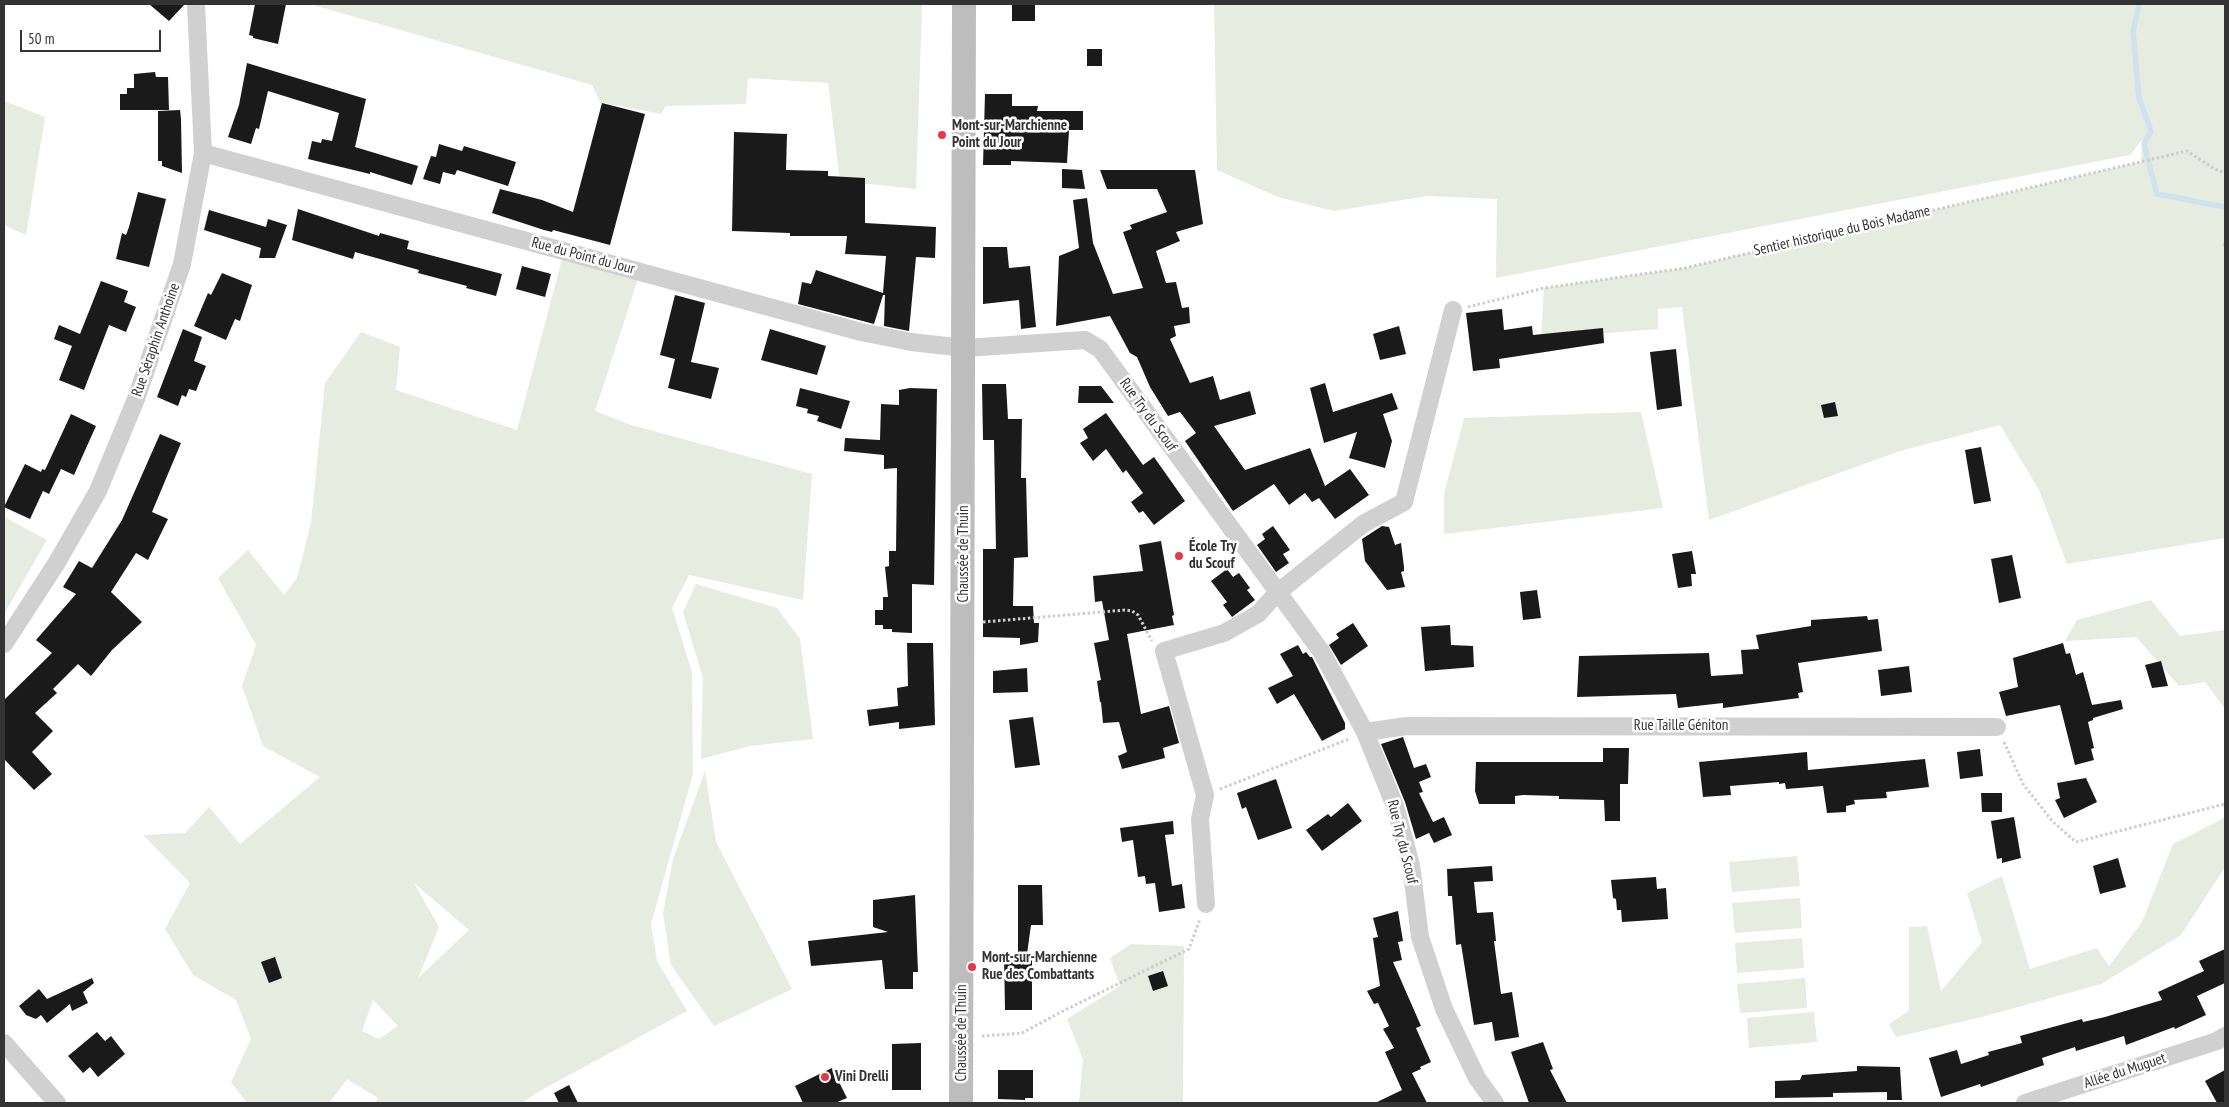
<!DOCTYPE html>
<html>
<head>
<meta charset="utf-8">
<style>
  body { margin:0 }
  #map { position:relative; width:2229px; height:1107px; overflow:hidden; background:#fff; font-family:"PT Sans Narrow",sans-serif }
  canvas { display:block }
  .frame { position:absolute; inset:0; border:5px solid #333; pointer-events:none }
  .scale { position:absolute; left:20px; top:30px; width:141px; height:22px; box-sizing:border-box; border:2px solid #333; border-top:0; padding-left:6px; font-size:15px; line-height:18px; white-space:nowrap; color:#333; -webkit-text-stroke:4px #fff; paint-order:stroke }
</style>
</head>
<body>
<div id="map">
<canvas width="2229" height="1107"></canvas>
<div class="frame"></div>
<div class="scale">50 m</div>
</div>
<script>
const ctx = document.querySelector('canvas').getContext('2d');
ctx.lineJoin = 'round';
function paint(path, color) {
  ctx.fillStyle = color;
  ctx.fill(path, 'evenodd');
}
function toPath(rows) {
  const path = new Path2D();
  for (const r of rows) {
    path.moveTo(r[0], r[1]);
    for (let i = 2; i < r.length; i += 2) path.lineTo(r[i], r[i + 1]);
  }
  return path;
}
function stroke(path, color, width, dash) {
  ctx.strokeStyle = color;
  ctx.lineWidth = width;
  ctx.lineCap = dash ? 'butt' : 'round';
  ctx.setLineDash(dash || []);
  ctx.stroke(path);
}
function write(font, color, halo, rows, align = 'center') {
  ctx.font = font + ' "PT Sans Narrow",sans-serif';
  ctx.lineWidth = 5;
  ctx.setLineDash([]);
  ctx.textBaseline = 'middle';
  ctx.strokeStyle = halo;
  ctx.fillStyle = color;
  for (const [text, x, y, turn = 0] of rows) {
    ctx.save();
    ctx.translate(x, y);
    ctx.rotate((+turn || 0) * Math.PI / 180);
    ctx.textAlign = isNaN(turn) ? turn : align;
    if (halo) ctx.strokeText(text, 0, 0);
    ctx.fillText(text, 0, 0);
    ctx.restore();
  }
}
const green = toPath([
  [310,4,922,4,916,189,840,181,828,83,748,78,746,104,666,106,661,114,600,102,592,85],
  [1214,4,2225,4,2225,538,2067,564,2039,490,2000,425,1900,451,1709,520,1682,307,1658,309,1658,329,1541,338,1544,288,1685,268,2141,162,2142,140,2130,155,1496,278,1497,199,1428,196,1334,211,1278,197,1217,170],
  [4,101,45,117,26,235,4,225],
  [562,259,638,279,595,411,631,425,812,474,803,600,689,575,672,608,692,672,693,774,651,924,657,961,687,1011,538,1092,522,1103,375,1103,378,1098,347,1079,329,1103,247,1103,231,1082,251,1039,236,1000,193,975,165,929,190,883,143,835,185,833,209,807,240,844,320,777,263,746,242,686,256,645,218,578,248,550,284,595,297,578,311,523,325,383,361,332,400,347,396,390,517,430],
  [414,883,469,930,418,978,439,927],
  [373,1000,398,1026,379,1039,362,1031],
  [1641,412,1663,508,1444,534,1444,494,1464,418],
  [4,517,47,540,4,614],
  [696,584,777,608,800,639,813,739,750,746,701,759,703,678,683,612],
  [2151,600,2180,636,2225,630,2225,709,2205,682,2179,686,2136,637,2065,641,2077,620],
  [705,771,716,842,792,989,714,1026,671,965,663,913,673,859],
  [2224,818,2225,867,2181,935,2101,984,1982,1017,1896,1037,1889,1024,1909,1011,1909,927,1927,926,1941,991,1982,942,1967,893,2002,876,2030,969,2097,948,2109,966,2142,922,2173,844],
  [1797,856,1800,886,1732,892,1729,862],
  [1800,898,1802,928,1735,933,1732,903],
  [1802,938,1804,968,1737,973,1735,943],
  [1131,944,1184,946,1183,1103,1079,1103,1083,1059,1067,1019,1120,986,1110,958],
  [1805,978,1807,1008,1740,1013,1737,984],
  [1814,1012,1817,1042,1749,1048,1747,1018]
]);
const stream = toPath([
  [2139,4,2133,32,2139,98,2151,131,2144,144,2157,194,2225,207]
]);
const building = toPath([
  [149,4,185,4,169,21],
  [255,4,286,4,278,44,253,38,253,36,249,35],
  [1012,4,1035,4,1035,21,1012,21],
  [1087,49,1102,49,1102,66,1087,66],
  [247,63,366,99,355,147,418,166,412,185,370,172,370,174,308,159,312,141,321,143,322,139,332,141,339,113,268,91,259,129,256,128,251,144,228,137,239,105],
  [155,72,156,77,168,77,169,110,120,110,120,94,127,94,127,88,134,88,134,74],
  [985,94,1012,94,1012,106,1038,106,1037,111,1083,111,1083,130,1069,130,1067,163,1011,161,1011,165,983,165],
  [602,103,645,114,610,245,553,230,552,232,544,230,492,213,500,189,542,200,573,212],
  [180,110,181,119,182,173,162,166,162,161,158,161,158,111],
  [734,132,787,134,786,170,828,171,828,176,865,178,865,223,936,227,935,258,916,257,909,331,884,326,885,295,883,295,874,324,798,304,802,282,811,284,816,270,883,293,886,256,845,254,847,236,790,236,790,233,732,231],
  [439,144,462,151,464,146,516,162,508,186,457,170,455,175,443,172,440,184,423,179,431,156,436,157],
  [1062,169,1082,170,1085,189,1062,188],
  [1100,170,1195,170,1203,224,1176,232,1180,241,1156,251,1166,283,1176,282,1182,308,1189,307,1190,323,1174,326,1176,336,1170,339,1190,383,1213,376,1220,400,1250,391,1256,414,1214,426,1245,470,1310,448,1325,486,1350,469,1369,495,1335,519,1319,498,1312,502,1305,493,1289,505,1274,484,1233,511,1185,441,1196,433,1180,412,1168,416,1150,387,1137,357,1130,353,1110,316,1056,326,1059,256,1079,248,1073,200,1087,198,1093,243,1113,294,1143,288,1123,232,1132,229,1130,225,1167,212,1157,189,1107,189],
  [138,192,166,199,149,267,116,259,122,233,126,235,129,227],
  [298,209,379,236,380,233,409,241,407,249,502,274,496,296,466,288,467,286,418,273,419,270,355,252,353,259,292,240],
  [209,210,266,227,268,219,287,225,275,258,259,258,261,248,204,230],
  [983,247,1007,247,1009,268,1030,266,1036,327,1021,329,1019,300,983,304],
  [522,266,551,274,545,297,516,289],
  [222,273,252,285,240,321,235,319,226,340,194,326,208,293,211,295],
  [101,281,128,291,124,302,136,307,126,332,109,325,84,390,59,380,72,346,54,339,59,325,80,334],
  [675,295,705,303,691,362,719,368,711,399,668,388,675,359,660,355],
  [1502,309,1504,330,1532,326,1533,335,1603,328,1604,343,1499,359,1500,368,1473,371,1466,313],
  [1399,326,1406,354,1380,360,1373,334],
  [183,329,202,337,194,361,206,366,196,391,189,389,186,397,182,395,178,406,157,397],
  [770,329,826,346,817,375,761,360],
  [1676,349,1682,406,1657,410,1650,352],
  [1325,383,1333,412,1392,393,1398,409,1383,414,1392,441,1385,468,1349,458,1357,432,1324,443,1310,388],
  [982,384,1006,384,1008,419,1022,419,1021,478,1026,478,1028,557,1014,558,1013,606,1033,606,1034,623,1039,623,1038,642,1020,645,1020,638,983,637,983,549,996,549,994,440,983,440],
  [1079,386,1101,386,1114,403,1078,403],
  [800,388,850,401,841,429,817,421,819,416,807,413,808,409,796,406],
  [910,388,937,389,934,585,912,584,912,633,892,632,892,629,883,629,883,625,875,625,875,610,883,610,883,597,888,597,885,567,889,566,889,551,896,551,897,468,884,469,884,455,844,451,845,438,880,440,881,404,899,405,899,390],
  [1835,402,1838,416,1824,418,1821,405],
  [1106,413,1143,465,1154,457,1185,501,1154,525,1143,511,1139,513,1131,502,1143,493,1126,470,1123,473,1106,449,1093,461,1080,443,1088,438,1083,429],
  [71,414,96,426,74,475,61,469,49,494,43,491,30,519,4,507,25,464,41,472,42,469,45,470],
  [160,434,181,443,152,512,168,519,148,560,136,553,111,592,142,622,112,650,91,676,78,664,53,689,57,693,35,713,53,731,32,752,52,774,34,790,4,759,4,700,52,653,36,640,76,594,63,587,79,561,92,568,122,520],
  [1981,447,1991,501,1974,504,1965,450],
  [1273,526,1290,550,1283,554,1289,563,1276,572,1257,545,1265,539,1262,534],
  [1382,526,1389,527,1395,545,1401,543,1404,567,1404,571,1401,572,1405,587,1387,590,1365,561,1362,539],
  [1161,541,1174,615,1172,616,1174,625,1127,634,1141,714,1169,706,1179,743,1163,748,1165,758,1122,769,1118,756,1127,752,1119,722,1103,723,1101,702,1100,702,1097,681,1101,680,1094,643,1109,640,1102,601,1095,602,1093,576,1143,571,1139,545],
  [1692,551,1696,574,1691,574,1692,586,1678,588,1672,554],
  [2012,555,2021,598,1999,603,1991,559],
  [1227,569,1233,577,1239,573,1250,588,1247,590,1255,600,1232,617,1223,605,1227,602,1211,581],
  [1537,590,1541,618,1523,620,1520,592],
  [1867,616,1868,620,1878,619,1882,651,1798,663,1803,692,1798,693,1799,698,1723,708,1723,703,1678,708,1676,694,1577,697,1579,656,1709,653,1711,676,1743,674,1741,650,1759,649,1756,635,1811,626,1811,620],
  [1353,623,1368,646,1341,665,1329,645,1339,638,1336,634],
  [1450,625,1451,645,1473,646,1474,667,1425,671,1421,627],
  [907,643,933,643,935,725,899,729,899,722,869,726,867,710,898,706,897,688,908,686],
  [2063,643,2066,654,2070,653,2076,675,2083,672,2092,705,2121,700,2123,709,2093,718,2093,720,2088,722,2094,748,2091,749,2094,760,2075,765,2060,705,2006,716,1999,692,2018,687,2013,658],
  [1298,645,1303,654,1306,652,1310,657,1312,657,1345,723,1345,729,1322,741,1294,694,1277,704,1268,688,1293,676,1280,654],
  [2161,661,2168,686,2152,688,2145,665],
  [1909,666,1912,692,1881,696,1878,670],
  [1027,668,1028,692,993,693,993,671],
  [1033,717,1040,765,1015,768,1009,720],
  [1403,737,1414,768,1426,764,1431,777,1419,782,1423,792,1419,793,1433,822,1444,817,1452,835,1434,843,1429,833,1416,839,1405,802,1381,744],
  [1603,748,1629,748,1628,784,1620,784,1620,821,1605,821,1604,800,1559,799,1559,796,1523,795,1515,796,1515,804,1479,804,1475,791,1476,762,1603,762],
  [1980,749,1983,776,1960,779,1957,752],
  [1807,752,1808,770,1925,759,1929,787,1886,792,1887,798,1854,800,1855,804,1846,806,1846,812,1827,813,1823,786,1786,789,1785,783,1779,784,1779,782,1730,786,1731,795,1703,797,1699,762],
  [2086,778,2097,802,2064,818,2055,800,2060,798,2057,783],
  [1276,779,1292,828,1258,840,1246,807,1242,809,1237,793],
  [1981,793,2002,793,2002,812,1982,812],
  [1348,803,1362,821,1322,851,1306,830,1328,814,1331,817],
  [2014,817,2021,858,2002,863,2002,858,1997,859,1991,821],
  [1173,821,1174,834,1165,835,1172,886,1182,884,1185,908,1159,912,1155,883,1146,884,1145,876,1138,877,1133,840,1122,842,1120,828],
  [2118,858,2126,887,2100,894,2093,866],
  [1492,866,1493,881,1474,882,1477,913,1493,912,1496,941,1494,941,1501,994,1512,992,1519,1037,1495,1041,1492,1022,1474,1025,1461,944,1456,945,1452,896,1448,896,1447,869],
  [1656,877,1657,889,1666,888,1668,919,1622,922,1621,910,1617,910,1616,899,1613,898,1611,880],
  [1018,885,1042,885,1043,925,1031,925,1027,954,1018,953],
  [915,895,918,972,913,972,913,989,885,989,882,960,811,966,808,941,888,932,873,927,873,900],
  [1398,911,1403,941,1398,942,1402,960,1393,962,1421,1026,1416,1028,1431,1062,1420,1067,1421,1069,1412,1073,1427,1103,1375,1103,1402,1090,1385,1052,1394,1048,1383,1029,1389,1026,1378,1003,1374,1004,1367,991,1380,986,1373,938,1378,937,1373,918],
  [2225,949,2225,983,2197,996,2206,1015,2175,1029,2174,1027,2126,1045,2124,1036,2076,1051,2075,1047,2042,1058,2044,1065,1981,1087,1980,1084,1941,1097,1929,1058,1957,1050,1961,1064,1989,1055,1988,1052,2022,1043,2020,1036,2082,1019,2083,1022,2105,1017,2162,1000,2158,992,2204,971,2199,961],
  [1032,954,1032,1010,1005,1010,1004,955],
  [275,957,282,978,269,983,261,962],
  [1163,971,1168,986,1153,991,1148,976],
  [92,978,94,983,83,992,88,1003,72,1011,70,1004,47,1023,41,1015,36,1019,26,1015,19,1006,39,989,47,999],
  [97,1032,105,1041,111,1036,125,1054,98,1077,90,1067,83,1073,68,1056],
  [1543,1042,1553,1069,1550,1070,1567,1103,1529,1103,1511,1052],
  [921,1043,921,1090,892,1090,892,1044],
  [1857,1066,1900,1067,1902,1100,1887,1100,1887,1092,1833,1093,1833,1097,1775,1098,1775,1081,1800,1080,1802,1075,1857,1071],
  [832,1068,847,1098,835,1103,803,1103,795,1086],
  [998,1070,1033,1070,1033,1098,1025,1098,1025,1100,998,1099],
  [2225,1070,2225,1103,2217,1103,2205,1081],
  [569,1085,578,1103,559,1103,554,1093]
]);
const path = toPath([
  [2223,244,2225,245],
  [1468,307,1544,288,1685,268,2187,151,2215,169,2225,173],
  [983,622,1125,610,1132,611,1138,615,1152,641],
  [2004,742,2023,784,2053,822,2076,842,2225,804],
  [1220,789,1349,739],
  [982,1036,1022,1033,1063,1011,1189,949,1200,919]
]);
const street = toPath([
  [203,153,861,332,911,342,965,348,1085,340,1100,349,1321,651,1365,732,1395,806,1411,865,1420,937,1444,1009,1477,1078,1495,1103],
  [4,644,56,564,98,491,136,399,182,264,203,153,196,4],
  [1365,732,1407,726,1997,727],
  [1206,904,1200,819,1205,795,1164,651,1224,633,1258,614,1277,593,1363,524,1404,502,1453,310],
  [4,1043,57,1103],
  [2025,1103,2217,1041,2225,1036]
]);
const secondary = toPath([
  [961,1103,964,4]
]);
const markers = [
  [942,135,5,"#e63946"],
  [1179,556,5,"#e63946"],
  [972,967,5,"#e63946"],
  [825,1077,5,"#e63946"]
];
const poiNames = [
  ["Mont-sur-Marchienne",952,126],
  ["Point du Jour",952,143],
  ["École Try",1189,547],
  ["du Scouf",1189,564],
  ["Mont-sur-Marchienne",982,958],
  ["Rue des Combattants",982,975],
  ["Vini Drelli",835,1077]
];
const streetNames = [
  ["Sentier historique du Bois Madame",1842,231,-13],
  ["Rue du Point du Jour",583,256,15],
  ["Rue Séraphin Anthoine",156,340,-71],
  ["Rue Try du Scouf",1148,415,54],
  ["Chaussée de Thuin",964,554,-90],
  ["Rue Taille Géniton",1681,726],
  ["Rue Try du Scouf",1402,842,76],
  ["Chaussée de Thuin",962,1033,-90],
  ["Allée du Muguet",2125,1071,-18]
];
paint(green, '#e6ecdf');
stroke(stream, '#cfe2ee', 5.5);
paint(building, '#1a1a1a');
stroke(path, '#cdcdcd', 3, [2.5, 2.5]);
stroke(street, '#d0d0d0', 18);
stroke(secondary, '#bdbdbd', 24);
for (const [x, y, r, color] of markers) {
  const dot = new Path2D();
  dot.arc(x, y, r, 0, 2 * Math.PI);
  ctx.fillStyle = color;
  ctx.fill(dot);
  stroke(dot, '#fff', 2);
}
write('bold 15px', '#333', '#fff', poiNames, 'left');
write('15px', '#333', '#fff', streetNames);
</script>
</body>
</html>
